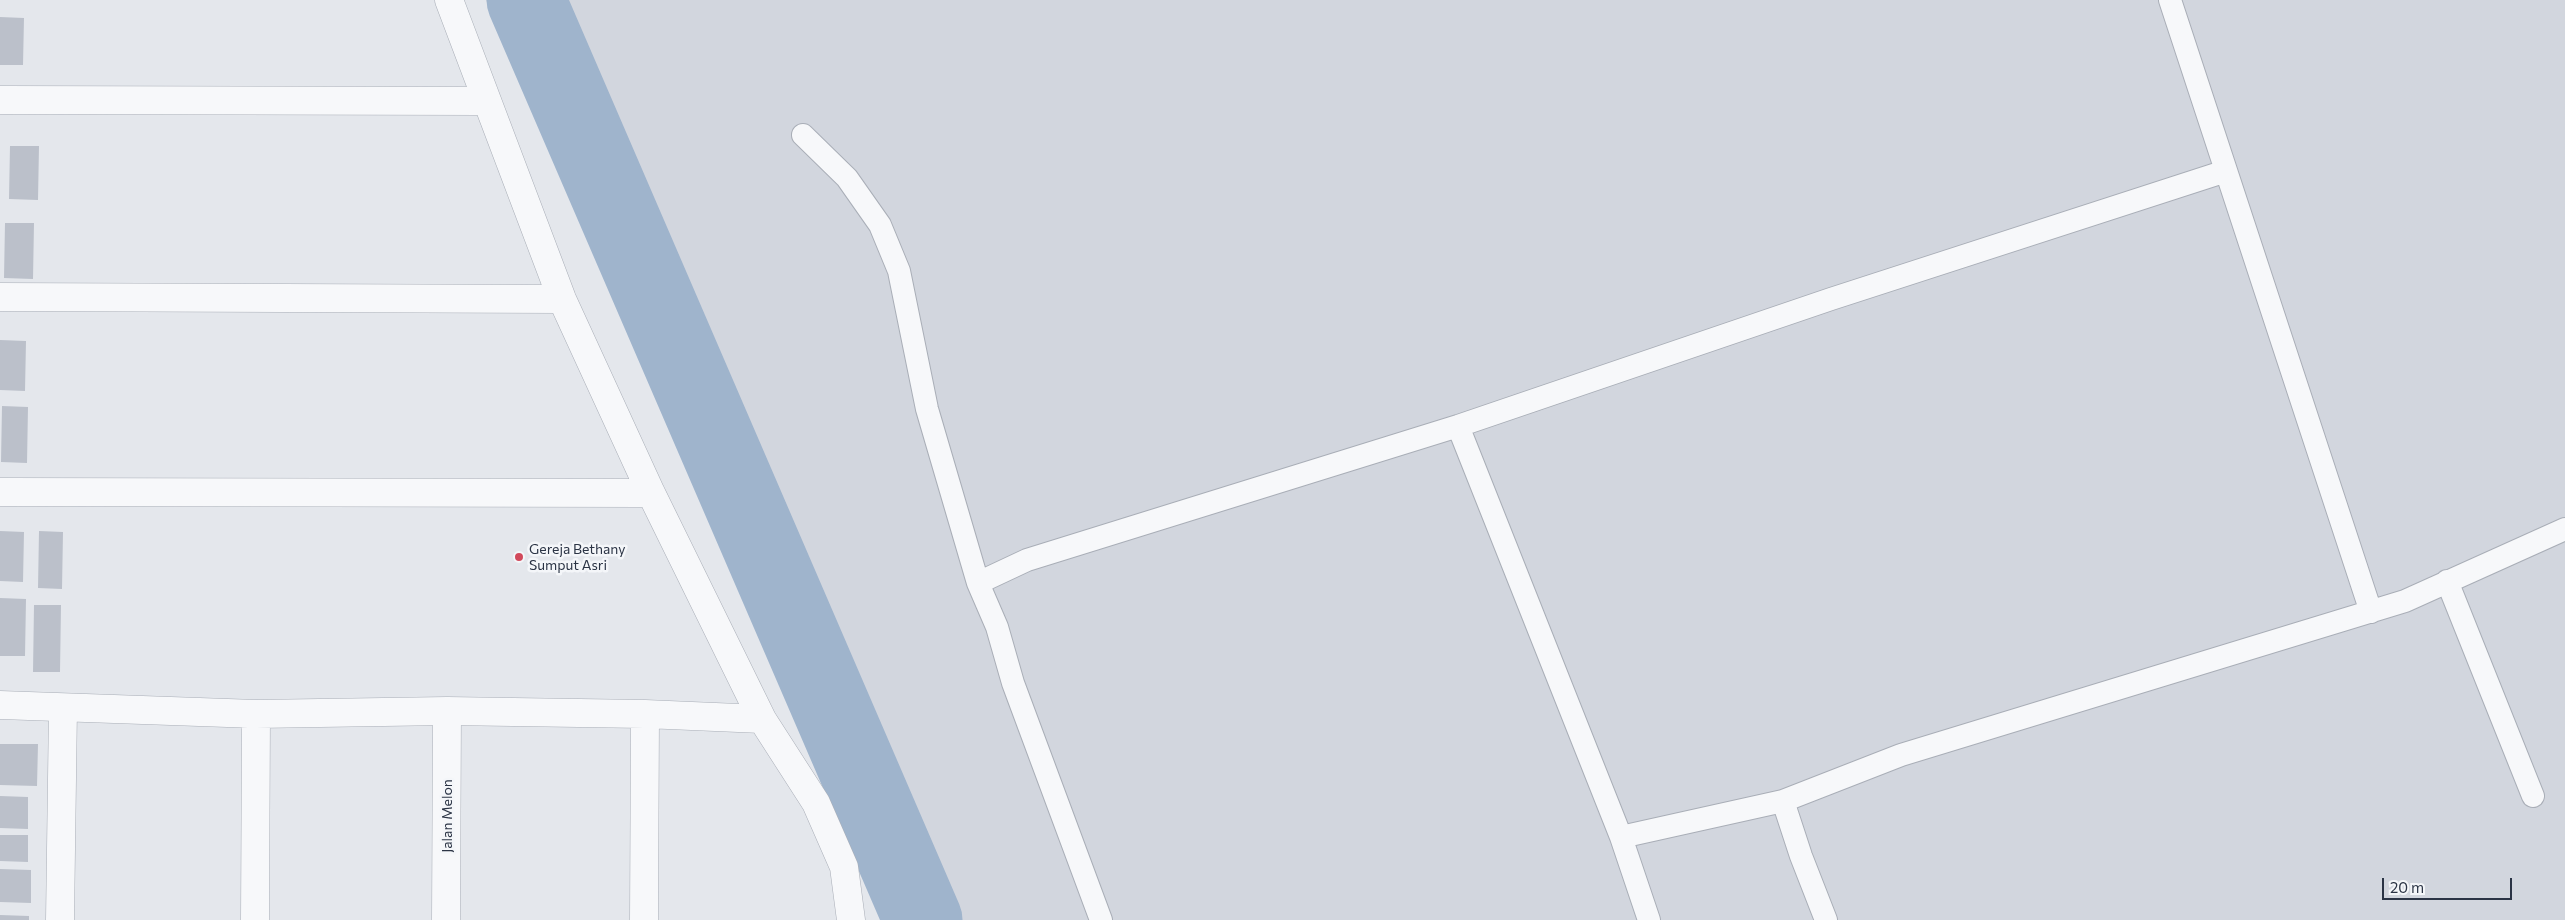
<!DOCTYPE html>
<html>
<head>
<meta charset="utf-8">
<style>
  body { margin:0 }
  #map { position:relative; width:2565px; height:920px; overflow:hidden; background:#e4e7ec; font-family:Commissioner,sans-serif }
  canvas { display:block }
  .scale { position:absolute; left:2382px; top:878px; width:130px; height:22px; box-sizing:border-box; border:2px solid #2b3445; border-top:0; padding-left:6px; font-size:15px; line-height:18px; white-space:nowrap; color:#2b3445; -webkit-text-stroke:4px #f4f6f9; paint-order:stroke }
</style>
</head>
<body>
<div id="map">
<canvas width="2565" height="920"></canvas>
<div class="scale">20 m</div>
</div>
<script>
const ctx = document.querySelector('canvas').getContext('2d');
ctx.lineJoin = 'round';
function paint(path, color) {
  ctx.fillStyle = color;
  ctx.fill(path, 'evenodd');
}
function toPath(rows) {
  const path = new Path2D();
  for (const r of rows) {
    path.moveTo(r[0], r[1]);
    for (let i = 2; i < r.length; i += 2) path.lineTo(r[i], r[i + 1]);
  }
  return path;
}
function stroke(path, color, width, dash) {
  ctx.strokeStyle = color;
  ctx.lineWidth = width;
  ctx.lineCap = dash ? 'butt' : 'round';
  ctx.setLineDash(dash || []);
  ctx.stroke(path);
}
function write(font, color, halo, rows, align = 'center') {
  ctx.font = font + ' Commissioner,sans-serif';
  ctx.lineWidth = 5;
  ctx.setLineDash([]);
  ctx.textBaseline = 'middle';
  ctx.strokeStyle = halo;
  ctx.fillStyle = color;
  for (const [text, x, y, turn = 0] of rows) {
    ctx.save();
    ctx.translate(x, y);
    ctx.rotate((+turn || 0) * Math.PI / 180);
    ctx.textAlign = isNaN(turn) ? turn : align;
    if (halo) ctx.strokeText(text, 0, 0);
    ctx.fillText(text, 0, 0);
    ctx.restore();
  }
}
const built = toPath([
  [486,0,2565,0,2565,920,881,920]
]);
const river = toPath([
  [526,0,923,920]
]);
const building = toPath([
  [0,17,24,18,23,65,0,65],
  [10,146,39,146,38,200,9,199],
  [5,223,34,223,33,279,4,278],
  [0,340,26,341,25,391,0,390],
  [2,406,28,407,27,463,1,462],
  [0,531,24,532,23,582,0,581],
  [39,531,63,532,62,589,38,588],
  [0,598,26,599,25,656,0,656],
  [34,605,61,605,60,672,33,672],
  [0,744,38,744,37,786,0,785],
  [0,796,28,797,28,829,0,828],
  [0,835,28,835,28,862,0,861],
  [0,869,31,870,31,903,0,902],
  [0,915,29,916,29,920,0,920]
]);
const service = toPath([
  [2170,0,2371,612],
  [803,135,847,178,880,225,899,271,927,409,978,583],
  [1458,426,1621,837,1649,920],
  [2447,581,2533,796],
  [1621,837,1783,801],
  [1101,920,1013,683,997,627,978,583,1027,560,1458,426,1831,299,2226,171],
  [1826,920,1801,856,1783,801,1901,755,2405,601,2565,529]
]);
const minor = toPath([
  [449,0,562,299,651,493,762,719,816,803,844,867,851,920],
  [0,100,486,101],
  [0,297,562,299],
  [0,492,651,493],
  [0,705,256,714,447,711,645,714,762,719],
  [60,920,63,708],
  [255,920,256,714],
  [446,920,447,711],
  [644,920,645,714]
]);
const markers = [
  [519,557,5,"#d1495b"]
];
const poiNames = [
  ["Gereja Bethany",529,549],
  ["Sumput Asri",529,565]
];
const streetNames = [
  ["Jalan Melon",447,816,-90]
];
paint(built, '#d2d6de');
stroke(river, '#9fb4cc', 79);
paint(building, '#bbc0ca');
stroke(service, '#a9aeb7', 24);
stroke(minor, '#a9aeb7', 29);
stroke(service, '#f7f8fa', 22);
stroke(minor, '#f7f8fa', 28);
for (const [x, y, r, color] of markers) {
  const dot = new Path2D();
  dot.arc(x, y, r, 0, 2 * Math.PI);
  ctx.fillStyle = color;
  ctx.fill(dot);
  stroke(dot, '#f4f6f9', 2);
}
write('14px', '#2b3445', '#f4f6f9', poiNames, 'left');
write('14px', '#2b3445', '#f4f6f9', streetNames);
</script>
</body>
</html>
